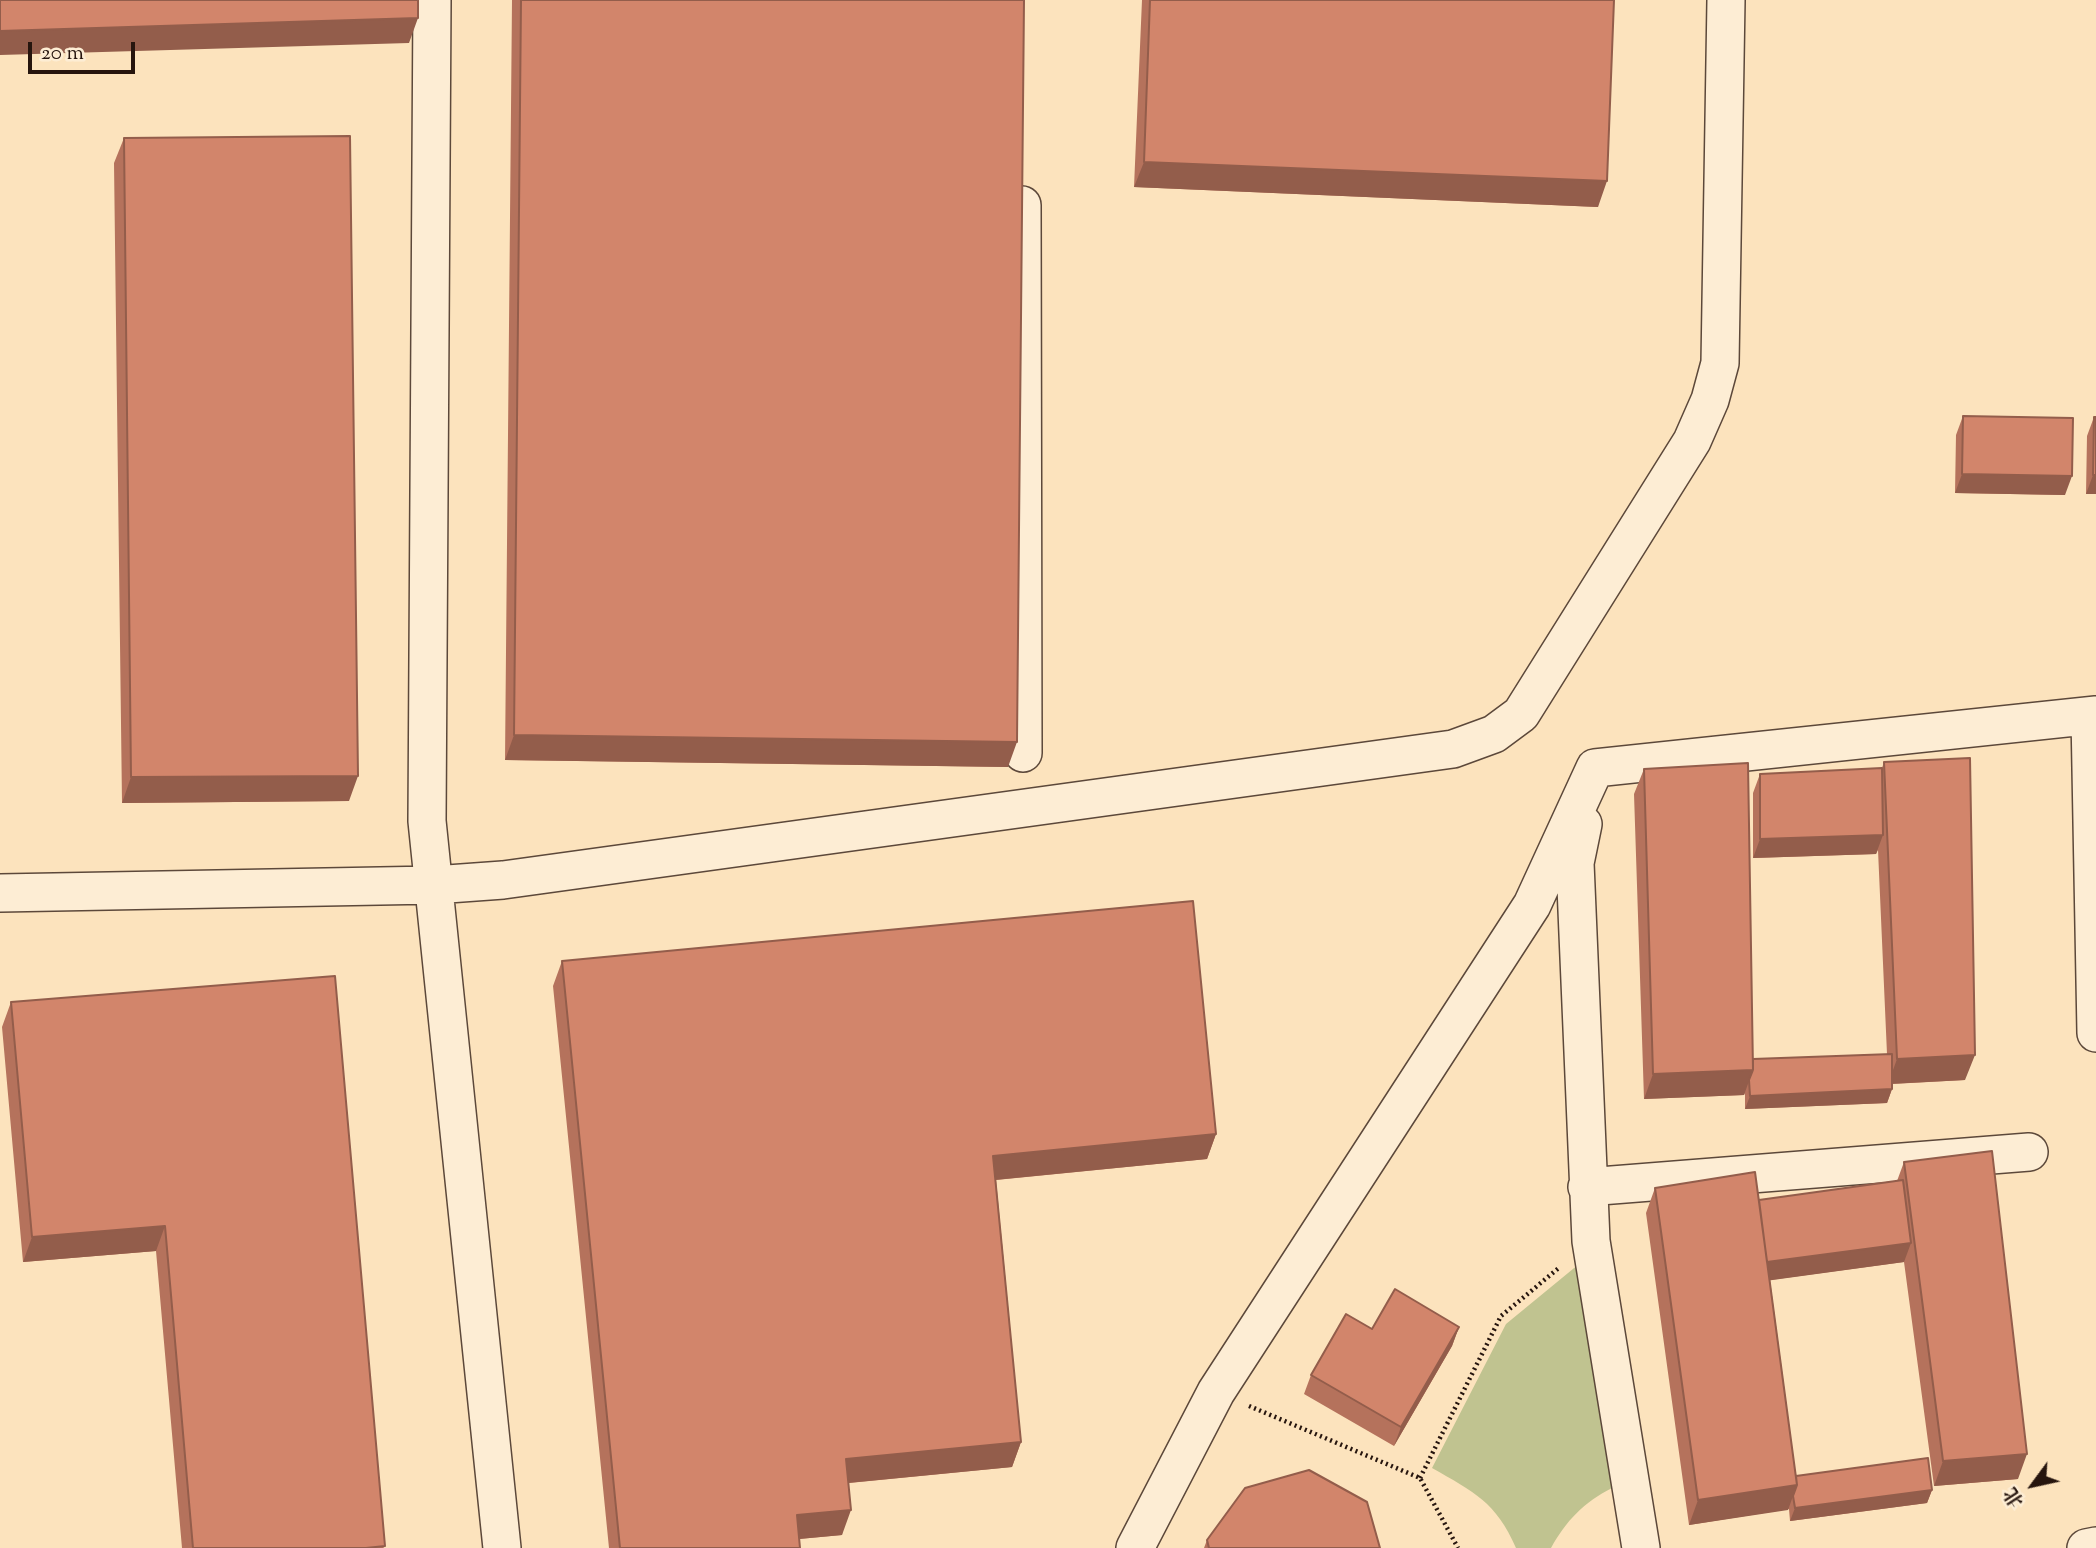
<!DOCTYPE html>
<html>
<head>
<meta charset="utf-8">
<style>
  body { margin:0 }
  #map { position:relative; width:2096px; height:1548px; overflow:hidden; background:#fce3bd; font-family:"Sorts Mill Goudy","Noto Serif SC",serif }
  canvas { display:block }
  .north { position:absolute; left:1998px; top:1450px; width:70px; height:70px; -webkit-text-stroke:5px #fdedd4; paint-order:stroke; rotate:237deg; font-size:19px; font-weight:700; line-height:28px; text-align:center; color:#26150e }
  .north::after { content:''; display:block; margin:auto; width:24px; height:32px; background:#26150e; clip-path:polygon(50% 0,100% 100%,50% 72%,0 100%) }
  .scale { position:absolute; left:28px; top:42px; width:107px; height:32px; box-sizing:border-box; border:4px solid #26150e; border-top:0; padding-left:9px; font-size:21px; line-height:24px; white-space:nowrap; color:#26150e; -webkit-text-stroke:5px #fdedd4; paint-order:stroke }
</style>
</head>
<body>
<div id="map">
<canvas width="2096" height="1548"></canvas>
<div class="north">北</div>
<div class="scale">20 m</div>
</div>
<script>
const context = document.querySelector('canvas').getContext('2d');
context.lineJoin = 'round';
function fill(path, color) {
  context.fillStyle = color;
  context.fill(path, 'evenodd');
}
function strokePath(path, color, width, dash) {
  context.strokeStyle = color;
  context.lineWidth = width;
  context.lineCap = dash ? 'butt' : 'round';
  context.setLineDash(dash || []);
  context.stroke(path);
}
fill(new Path2D(`
  M1579 1264 1612 1488C1584 1502 1566 1521 1551 1548H1516C1496 1502 1474 1492 1432 1468L1506 1324Z`), '#c0c390');
const minor = new Path2D(`
  M432 0 427 821 502 1548
  M1022 205 1023 753
  M2090 716 2096 1033
  M1583 824 1575 863 1591 1241 1641 1548
  M0 893 434 885 503 880 1453 749 1494 734 1521 714 1692 441 1710 400 1720 363 1726 0
  M1587 1187 2029 1152
  M1135 1548 1216 1392 1532 905 1595 768 2096 715
  M2086 1548 2096 1546`);
strokePath(minor, '#5c483a', 40);
strokePath(new Path2D(`
  M1249 1406 1420 1478 1458 1548
  M1420 1478 1501 1316 1560 1267`), '#26150e', 4.5, [2, 3.5]);
strokePath(minor, '#fdedd4', 37);
fill(new Path2D(`
  M512 0H1024L1008 767 505 760Z
  M1142 0H1614L1598 207 1134 187Z
  M124 138 349 801 122 803 114 163Z
  M1963 416 2065 495 1955 493 1956 435Z
  M2094 417 2096 494H2086L2087 436Z
  M1884 762 1965 1080 1892 1084V1089L1887 1103 1745 1109V1093L1744 1095 1644 1099 1634 794 1644 769 1753 1059 1887 1054 1878 850 1876 854 1753 858V793L1760 774 1882 768Z
  M562 961 1216 1134 1207 1159 996 1180 1021 1442 1012 1467 849 1483 842 1535 799 1539 800 1548H609L553 986Z
  M11 1002 384 1548H182L156 1251 23 1262 2 1027Z
  M1904 1162 2018 1479 1934 1486 1904 1262 1770 1280 1796 1476 1932 1490 1927 1503 1790 1521 1789 1509 1689 1525 1646 1213 1655 1188 1759 1200 1897 1181Z
  M1459 1327 1452 1346 1394 1446 1304 1394 1311 1375 1372 1329Z
  M1207 1540 1380 1548H1204Z`), '#b5725c');
fill(new Path2D(`
  M418 18 409 43 0 55V31Z
  M1144 162 1607 181 1598 207 1134 187Z
  M1962 474 2072 476 2065 495 1955 493Z
  M2093 475H2096V494H2086Z
  M514 735 1017 742 1008 767 505 760Z
  M358 776 349 801 122 803 131 777Z
  M1883 835 1876 854 1753 858 1760 839Z
  M1975 1055 1965 1080 1888 1084 1897 1059Z
  M1753 1070 1744 1095 1644 1099 1653 1074Z
  M1892 1089 1887 1103 1745 1109 1750 1096Z
  M1216 1134 1207 1159 984 1181 993 1156Z
  M165 1226 156 1251 23 1262 32 1237Z
  M1911 1243 1904 1262 1758 1282 1765 1262Z
  M1459 1327 1452 1346 1394 1446 1401 1427Z
  M1021 1442 1012 1467 837 1484 846 1459Z
  M2027 1454 2018 1479 1934 1486 1943 1461Z
  M1797 1485 1788 1510 1689 1525 1698 1500Z
  M1932 1490 1927 1503 1790 1521 1795 1508Z
  M851 1510 842 1535 788 1540 797 1515Z`), '#935d4b');
const building = new Path2D(`
  M0 0H418V18L0 31Z
  M521 0H1024L1017 742 514 735Z
  M1150 0H1614L1607 181 1144 162Z
  M350 136 358 776 131 777 124 138Z
  M1963 416 2073 418 2072 476 1962 474Z
  M2094 417H2096V475H2093Z
  M1970 758 1975 1055 1897 1059 1884 762Z
  M1748 763 1753 1070 1653 1074 1644 769Z
  M1882 768 1883 835 1760 839V774Z
  M1193 901 1216 1134 993 1156 1021 1442 846 1459 851 1510 797 1515 800 1548H620L562 961Z
  M335 976 385 1546 366 1548H193L165 1226 32 1237 11 1002Z
  M1892 1054V1089L1750 1096 1749 1080 1753 1070V1059Z
  M1992 1151 2027 1454 1943 1461 1904 1162Z
  M1755 1172 1797 1485 1698 1500 1655 1188Z
  M1903 1180 1911 1243 1767 1262 1759 1200Z
  M1395 1289 1459 1327 1401 1427 1311 1375 1346 1314 1372 1329Z
  M1928 1458 1932 1490 1795 1508 1793 1496 1797 1485 1796 1476Z
  M1309 1470 1367 1502 1380 1548H1209L1207 1540 1245 1488Z`);
fill(building, '#d2856b');
strokePath(building, '#935d4b', 2);
</script>
</body>
</html>
